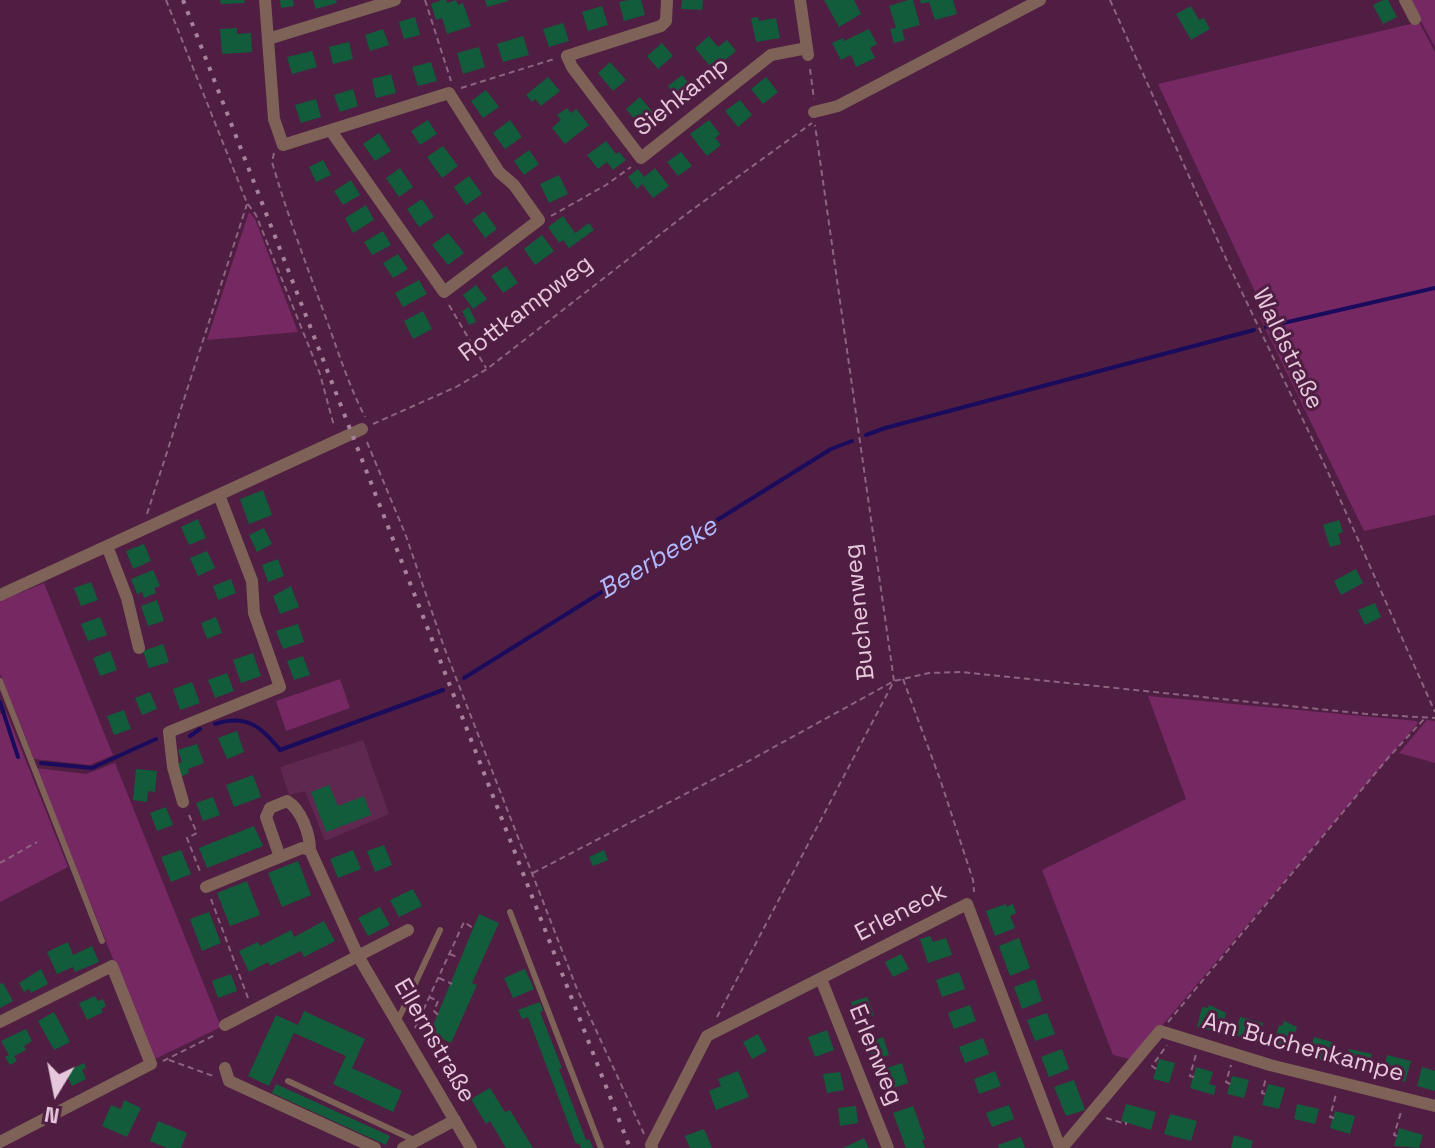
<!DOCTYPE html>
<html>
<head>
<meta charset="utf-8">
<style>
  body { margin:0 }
  #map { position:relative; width:1435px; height:1148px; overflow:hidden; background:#4f1e42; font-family:"Space Grotesk",sans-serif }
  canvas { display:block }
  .north { position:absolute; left:16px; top:1052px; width:80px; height:80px; -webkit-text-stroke:6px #4f1e42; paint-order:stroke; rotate:190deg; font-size:22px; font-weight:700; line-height:32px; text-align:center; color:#e6c7db }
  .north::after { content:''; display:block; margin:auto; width:28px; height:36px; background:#e6c7db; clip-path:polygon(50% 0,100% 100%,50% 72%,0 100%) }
</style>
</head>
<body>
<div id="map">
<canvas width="1435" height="1148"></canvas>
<div class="north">N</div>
</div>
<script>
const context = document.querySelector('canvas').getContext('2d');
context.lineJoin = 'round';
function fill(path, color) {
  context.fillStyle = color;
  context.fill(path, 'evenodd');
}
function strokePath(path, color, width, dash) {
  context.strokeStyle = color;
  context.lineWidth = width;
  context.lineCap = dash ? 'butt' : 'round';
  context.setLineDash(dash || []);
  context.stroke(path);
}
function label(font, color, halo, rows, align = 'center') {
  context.font = font + ' "Space Grotesk",sans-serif';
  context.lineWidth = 6;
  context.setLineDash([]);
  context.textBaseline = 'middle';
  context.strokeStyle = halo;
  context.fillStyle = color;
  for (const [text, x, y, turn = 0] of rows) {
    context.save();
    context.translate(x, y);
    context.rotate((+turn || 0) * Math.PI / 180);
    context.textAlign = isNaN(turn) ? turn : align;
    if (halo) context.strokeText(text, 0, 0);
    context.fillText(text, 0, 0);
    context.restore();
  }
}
fill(new Path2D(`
  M363 740 389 814 325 841 305 791 289 795 280 767Z`), '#5e2850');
fill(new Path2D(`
  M1409 0H1435V47Z
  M1419 22 1435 52V515L1364 531 1260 318 1266 315 1158 84Z
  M249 212 255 219 298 332 207 340Z
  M44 583 113 755 90 765 34 759 0 674V601Z
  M340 679 350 708 286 731 276 701Z
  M1148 696 1416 721 1418 723 1133 1060 1113 1055 1042 870 1186 799Z
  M6 711 68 867 0 902V714Z
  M1427 720 1435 721V763L1399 753Z
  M115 763 221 1027 155 1059 153 1058 36 768 86 774Z`), '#762863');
strokePath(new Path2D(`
  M1266 327 1435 288
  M866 435 885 428 1254 330
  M464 678 831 449 852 441
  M0 702 18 757
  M215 724C246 714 261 726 280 750L443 690
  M190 736 200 729
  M41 763 92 768 156 739`), '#1a0b5d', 4);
fill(new Path2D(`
  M220 0H244L245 3 221 4Z
  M280 0H293L294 6 281 8Z
  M313 0H336L337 3 316 9Z
  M442 0H446L447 3 456 0 458 5 463 3 471 26 447 34 442 18 436 20 431 4Z
  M485 0H508V1L487 7Z
  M628 0H641L645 15 624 21 619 2Z
  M682 0H703L702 10 681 9Z
  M824 0H854L861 14 839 27Z
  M908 0H913L920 25 902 30 905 40 894 43 890 29 896 28 889 6Z
  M920 0H953L957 14 935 20 929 2 921 4Z
  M1383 0H1388L1397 17 1383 24 1373 5Z
  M602 6 608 25 588 31 582 12Z
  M1191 6 1199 20 1204 18 1210 29 1191 40 1176 14Z
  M415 17 420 35 404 39 399 22Z
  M758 17 759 21 776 18 780 38 756 42 751 18Z
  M563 23 569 41 549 47 543 29Z
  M237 28V34L251 33 252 52 222 54 220 29Z
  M383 29 389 45 370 51 365 35Z
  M869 29 877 44 870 48 875 58 856 67 851 55 841 60 832 43 843 38 844 41Z
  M523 36 529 55 503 62 497 44Z
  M709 36 718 47 727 40 736 51 713 70 695 48Z
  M349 42 353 59 333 64 329 47Z
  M662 43 673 56 658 69 647 56Z
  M479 47 485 67 463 74 457 53Z
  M312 51 317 67 292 74 287 57Z
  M431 62 437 81 418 86 412 67Z
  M610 62 626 80 613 91 598 73Z
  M391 74 396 93 376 98 372 79Z
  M682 75 693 89 680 101 668 86Z
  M548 77 560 91 541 106 535 99 532 102 526 95Z
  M766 77 778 92 763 104 751 89Z
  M353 89 358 106 340 112 334 95Z
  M486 90 499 107 483 118 471 101Z
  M640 97 656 116 642 128 626 109Z
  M316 99 321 117 301 123 295 105Z
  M740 100 752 115 738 127 725 111Z
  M567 108 571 113 576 109 589 125 565 144 552 128 561 120 557 115Z
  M428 120 437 134 420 145 411 131Z
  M510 120 522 137 505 149 493 133Z
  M709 120 720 134 715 138 721 145 707 156 690 134Z
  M379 133 391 151 375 161 363 144Z
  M606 141 616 154 619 152 626 160 613 170 607 162 598 169 587 155Z
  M443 146 458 166 442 178 427 157Z
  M529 150 539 164 524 175 514 161Z
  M681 152 692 166 678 176 667 162Z
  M323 160 331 175 316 182 309 167Z
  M400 168 413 187 399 197 386 178Z
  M655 168 669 186 653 198 642 184 637 189 628 177 638 169 644 177Z
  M559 175 568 194 549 203 540 184Z
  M469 176 482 194 466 205 454 187Z
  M351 180 360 195 343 205 334 191Z
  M422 199 434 217 419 227 407 209Z
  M366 205 374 220 353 233 345 218Z
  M484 211 497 229 485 238 472 220Z
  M563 216 575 233 589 223 594 230 569 248 563 240 559 243 548 227Z
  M383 231 391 245 372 255 364 242Z
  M448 233 464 253 448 265 432 245Z
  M542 235 554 251 535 265 524 249Z
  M398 254 408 269 393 278 383 263Z
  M506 266 518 283 503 293 491 276Z
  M419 280 427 294 403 307 395 293Z
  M476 285 487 299 473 309 463 295Z
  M469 307 476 322 469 325 462 311Z
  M423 311 432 329 413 339 404 321Z
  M263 490 272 515 249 524 240 499Z
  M198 519 206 538 189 545 181 527Z
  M1339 520 1343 532 1338 534 1341 544 1330 547 1323 525Z
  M264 528 272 544 257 552 249 535Z
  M144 544 151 561 133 569 126 551Z
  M207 551 215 568 198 576 190 558Z
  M278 559 284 576 268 582 262 565Z
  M1356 569 1363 583 1341 595 1334 581Z
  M153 570 160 586 154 588 156 593 144 598 142 592 137 594 131 579Z
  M231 579 236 593 218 600 213 586Z
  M91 582 98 600 81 606 74 588Z
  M291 586 299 607 280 614 273 596Z
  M157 600 164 621 148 626 141 606Z
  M1375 603 1381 617 1365 625 1358 610Z
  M100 617 107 635 88 641 81 624Z
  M216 617 222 633 207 639 201 623Z
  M298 624 304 642 283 649 276 631Z
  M163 644 169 662 149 668 143 651Z
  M110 651 117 670 100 676 93 658Z
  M253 653 261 676 241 683 233 660Z
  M303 656 310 675 294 680 287 661Z
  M227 673 234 691 215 698 208 680Z
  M192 682 200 703 180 710 173 689Z
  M150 692 157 709 142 715 135 698Z
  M124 710 131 729 114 735 107 716Z
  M237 731 244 752 227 759 218 738Z
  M197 744 204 763 188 769 189 773 180 777 176 764 182 762 178 750Z
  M136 769 157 771 155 792 148 791 147 802 133 800Z
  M253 775 261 797 234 807 226 785Z
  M329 785 338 806 364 796 371 815 326 832 311 792Z
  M213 797 220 815 203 821 196 803Z
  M166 807 173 825 157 831 150 813Z
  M254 826 263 846 207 868 199 848Z
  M384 845 392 865 375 872 367 851Z
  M181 850 191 874 171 882 161 857Z
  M353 850 361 869 338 878 330 859Z
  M604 850 608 860 593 866 589 857Z
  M298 861 311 895 282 907 268 873Z
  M247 881 260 915 230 926 217 893Z
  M413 889 422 906 399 917 390 900Z
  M1006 904V907L1013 904 1016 913 1010 916 1015 928 995 936 986 911Z
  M380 907 390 925 368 936 358 918Z
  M209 912 221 943 202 951 190 919Z
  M479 914 499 923 472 983 477 985 451 1043 430 1033Z
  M324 921 335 941 304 957 301 951 270 966 268 962 249 972 239 951 258 942 260 946 291 930 294 937Z
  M930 936 933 942 946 938 952 955 928 963 920 939Z
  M1019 938 1030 968 1010 976 999 946Z
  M68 942 73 955 92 946 99 962 75 972 73 967 57 974 47 952Z
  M901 954 909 969 893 977 885 962Z
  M41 969 48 984 31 993 29 989 24 992 19 983Z
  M525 969 534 989 513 998 504 978Z
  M959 972 965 989 942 997 936 980Z
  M231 974 237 991 218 998 212 981Z
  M1035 979 1042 1001 1022 1009 1014 987Z
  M3 983 13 1001 0 1008V984Z
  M95 996 98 1001 103 999 106 1006 101 1009 103 1012 87 1020 79 1003Z
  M867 997 874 1015 858 1021 851 1002Z
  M540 1002 543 1011 540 1012 562 1068 559 1069 586 1140 589 1139 593 1148H581L579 1143 576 1144 528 1017 522 1019 518 1010Z
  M970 1005 976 1021 954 1029 948 1013Z
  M1209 1005 1226 1013 1221 1033 1197 1027 1202 1007 1208 1008Z
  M304 1011 365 1039 352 1068 402 1091 393 1112 333 1084 346 1056 294 1033 269 1086 248 1076 276 1015 298 1025Z
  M54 1012 70 1042 54 1050 38 1021Z
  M1047 1013 1055 1034 1035 1041 1027 1020Z
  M1240 1017 1263 1023 1258 1042 1235 1035Z
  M1284 1021 1297 1027 1290 1050 1273 1045 1279 1025 1282 1026Z
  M26 1029 32 1041 24 1046 26 1050 14 1056 17 1061 10 1065 5 1057 9 1055 1 1041Z
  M827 1030 834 1050 815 1057 808 1037Z
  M758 1034 767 1051 752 1059 743 1042Z
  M883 1037 889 1055 873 1060 867 1043Z
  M1314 1037 1335 1043 1329 1062 1308 1056Z
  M983 1038 989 1054 965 1063 959 1047Z
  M1062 1049 1069 1069 1049 1077 1041 1057Z
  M1349 1049 1372 1054 1368 1070 1345 1064Z
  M1387 1055 1411 1061 1405 1082 1382 1075Z
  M1159 1059 1175 1063 1169 1083 1153 1079Z
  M84 1063 86 1068 82 1070 86 1079 72 1086 65 1072Z
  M902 1063 908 1083 884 1091 878 1071Z
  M1196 1067 1213 1072 1209 1084 1216 1086 1214 1095 1190 1088Z
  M1422 1067 1435 1071V1091L1417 1086Z
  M738 1071 749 1097 716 1110 709 1091 721 1086 718 1079Z
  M995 1071 1001 1086 979 1094 974 1079Z
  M840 1072 844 1090 827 1093 823 1074Z
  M1232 1076 1249 1080 1244 1098 1227 1094Z
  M1074 1080 1085 1110 1066 1116 1054 1087Z
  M276 1084 390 1136 386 1145 272 1093Z
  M1268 1084 1285 1088 1279 1109 1262 1105Z
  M490 1088 505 1112 510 1110 533 1148H506L490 1121 486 1124 471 1099Z
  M124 1100 141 1108 127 1137 102 1126 111 1105 121 1109Z
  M1126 1104 1156 1112 1151 1130 1121 1121Z
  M1297 1104 1319 1109 1315 1124 1294 1119Z
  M1009 1105 1014 1119 992 1127 986 1113Z
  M856 1106 858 1123 840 1126 838 1108Z
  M913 1106 925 1139 922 1140 925 1148H906L893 1113Z
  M1335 1111 1355 1116 1350 1134 1330 1128Z
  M1170 1114 1197 1121 1191 1141 1164 1134Z
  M158 1121 187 1133 181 1148H167L150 1141Z
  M1399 1128 1423 1135 1419 1148 1394 1146Z
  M704 1129 712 1148H690L685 1136Z
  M1234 1135 1253 1141 1251 1148H1231Z
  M1021 1137 1025 1148H999L998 1145Z
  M864 1138 869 1148H843Z`), '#125c3b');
strokePath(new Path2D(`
  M166 0 247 203 256 215 320 374 334 426
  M425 0 451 81
  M1110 0 1227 261 1327 470 1435 712
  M810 69 814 99
  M461 88 554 59
  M274 153 272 162C286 210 303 256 320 302 335 341 346 380 365 417
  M551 216 606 185 631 167
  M449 305 486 368
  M373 424 456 387 487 369 685 215 812 123
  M367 442 406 536 444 647 577 989 644 1134
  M147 514 247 204
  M903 679 941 782 973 880 974 892
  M189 815 197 833 187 838 201 874
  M0 863 37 842
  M533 873 745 763 894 681 929 673 961 672 1367 714 1435 718
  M211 899 248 998
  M450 954 459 958
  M439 978 452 984
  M429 997 438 1001 434 1011 438 1015
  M717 1017 894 681 815 125
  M1168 1022 1388 758 1425 718
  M415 1028 464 922 473 928
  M169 1060 216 1077
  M163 1061 215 1035
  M1156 1069 1152 1066 1167 1045
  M1194 1077 1190 1076 1196 1054
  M1230 1084 1226 1082 1231 1065
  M1265 1094 1262 1093 1266 1078
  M1106 1118 1126 1124V1122
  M1334 1118 1330 1117 1336 1094
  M1397 1136 1394 1135 1401 1112`), '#8d6380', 2, [6, 4]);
strokePath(new Path2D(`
  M0 681 102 941
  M510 912 601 1148
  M397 1022 440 930
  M288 1081 416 1141`), '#7e6258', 6);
strokePath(new Path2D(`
  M265 0 274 119 283 145 449 93 499 172 514 185 539 220 444 292 331 131
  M667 0 666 21 661 26 567 56 572 67 641 158 771 55 807 48
  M800 0 808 55
  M1405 0 1415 19
  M268 39 395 0
  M814 112 838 106 1040 0
  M107 546 127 598 139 648
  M0 595 362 429
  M183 802 173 767 169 732 280 687 254 613 252 581 219 495
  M280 857 266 817 270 808 287 801C301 809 310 834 310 850
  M206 887 302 848 310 850 358 956 471 1148
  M821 979 888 1148
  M0 1022 112 966 151 1064 0 1142
  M225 1025 408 930
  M225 1068 229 1081 375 1148
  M403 1148 455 1120
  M652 1148 651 1145 707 1036 967 904 1060 1148
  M1062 1148 1160 1031 1270 1065 1435 1106`), '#7e6258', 12);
strokePath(new Path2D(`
  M183 0 630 1148`), '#a8829c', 4, [4, 8]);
label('24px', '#e6c7db', '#4f1e42', [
  ["Siehkamp",682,97,-38],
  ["Rottkampweg",526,309,-37],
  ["Waldstraße",1287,349,64],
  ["Buchenweg",860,612,-96],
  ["Erleneck",901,913,-27],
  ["Ellernstraße",434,1041,60],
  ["Am Buchenkampe",1303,1048,15],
  ["Erlenweg",875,1055,68]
]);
label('italic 26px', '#b1b9fe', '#4f1e42', [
  ["Beerbeeke",658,559,-31]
]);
</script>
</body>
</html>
